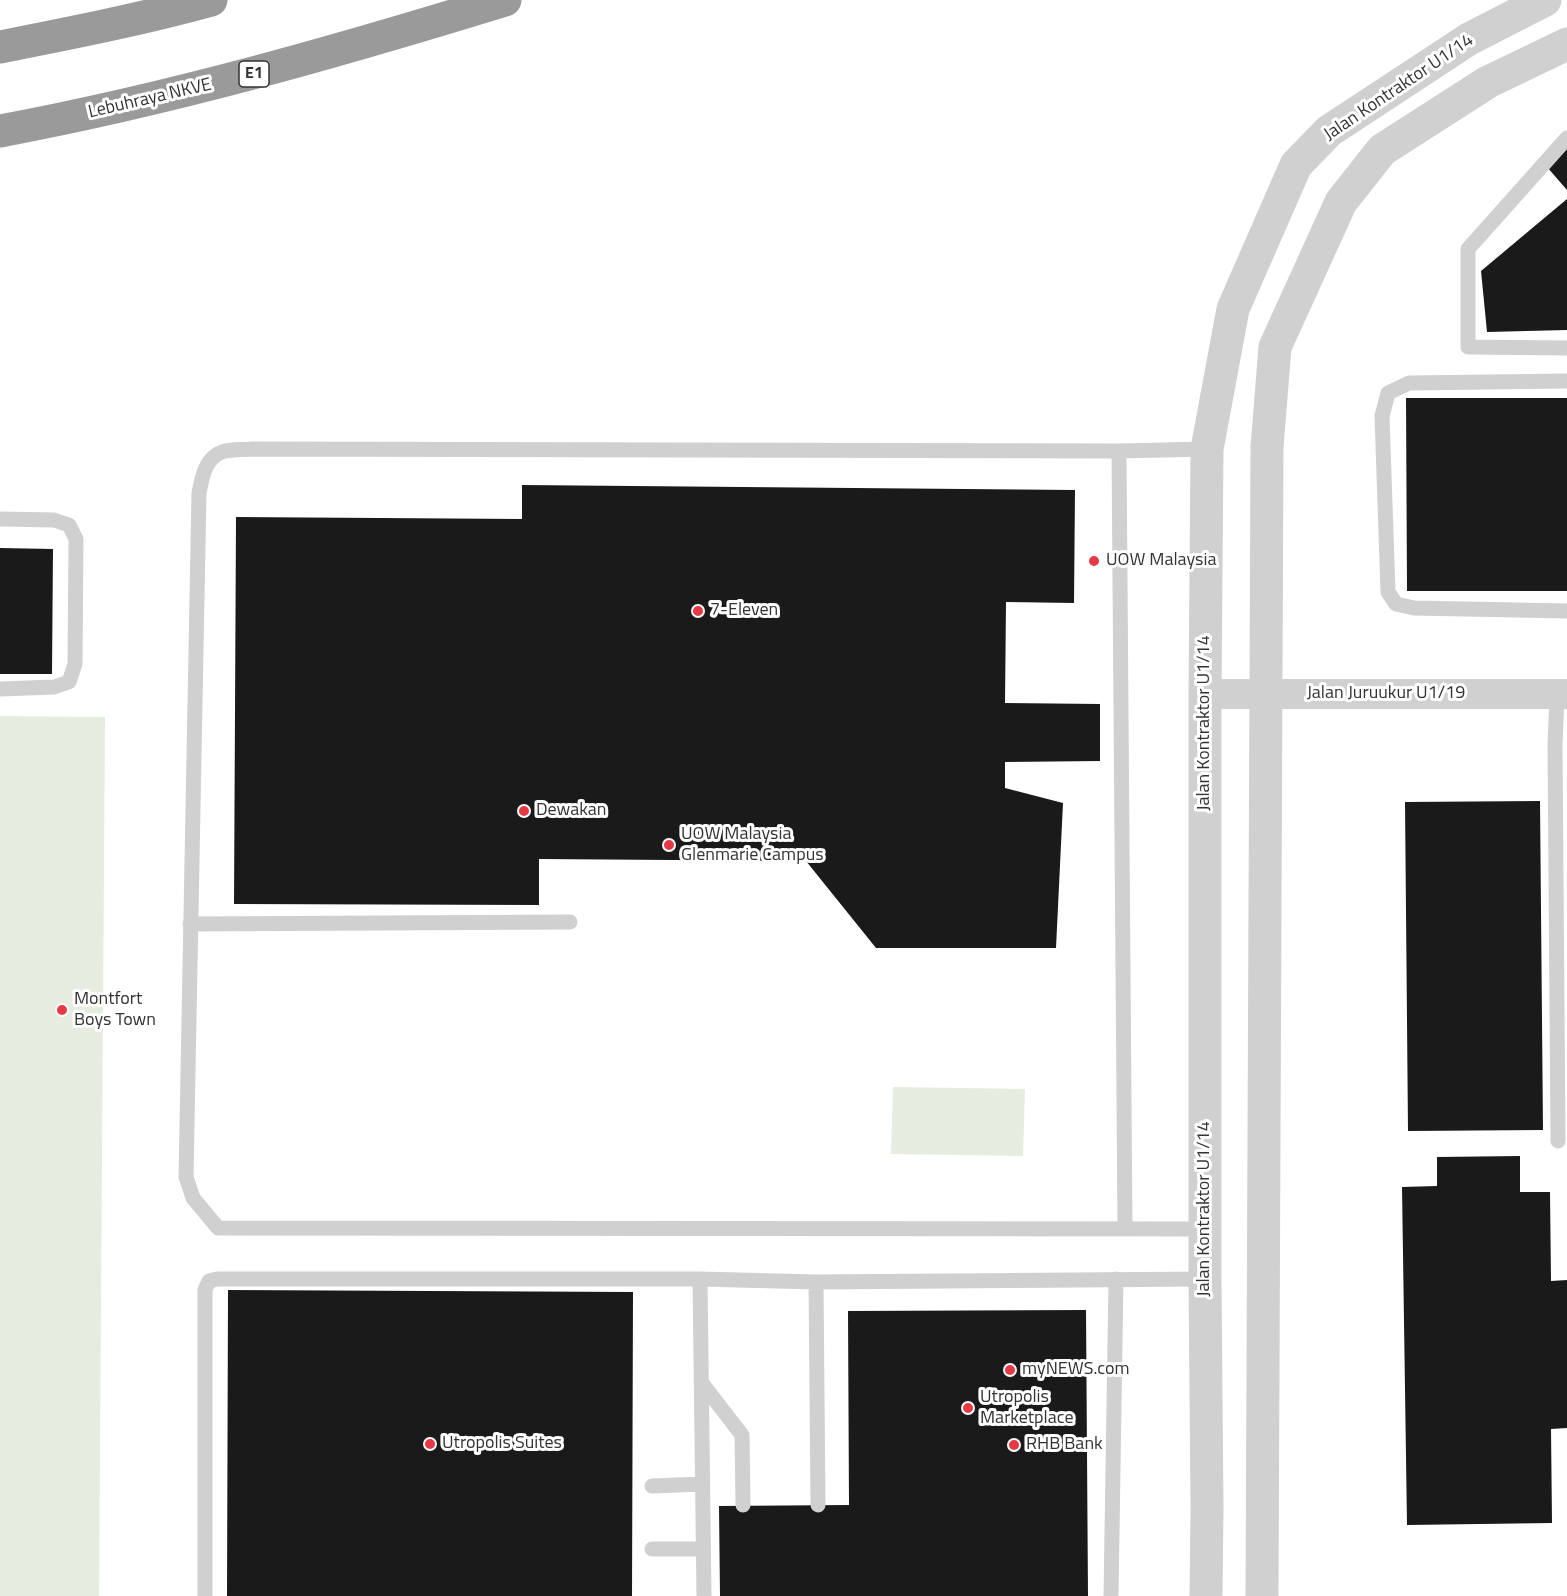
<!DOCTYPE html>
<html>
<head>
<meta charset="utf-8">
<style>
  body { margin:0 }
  canvas { display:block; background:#fff }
</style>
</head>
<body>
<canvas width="1567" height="1596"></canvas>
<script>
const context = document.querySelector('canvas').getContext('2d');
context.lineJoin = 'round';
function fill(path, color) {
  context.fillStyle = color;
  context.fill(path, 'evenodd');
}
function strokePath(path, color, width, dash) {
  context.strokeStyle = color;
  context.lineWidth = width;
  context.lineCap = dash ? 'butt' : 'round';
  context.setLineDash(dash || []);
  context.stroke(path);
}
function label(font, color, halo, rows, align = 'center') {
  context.font = font + ' "Titillium Web",sans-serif';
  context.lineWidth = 6;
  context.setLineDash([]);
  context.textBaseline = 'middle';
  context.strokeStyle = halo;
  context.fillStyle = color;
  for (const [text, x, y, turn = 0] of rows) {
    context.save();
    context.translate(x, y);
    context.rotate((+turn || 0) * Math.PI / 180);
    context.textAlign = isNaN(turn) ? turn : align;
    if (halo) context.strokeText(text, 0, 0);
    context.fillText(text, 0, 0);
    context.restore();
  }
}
fill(new Path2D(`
  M0 716 105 717 99 1596H0Z
  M893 1087 1025 1089 1023 1156 891 1154Z`), '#e6ecdf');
fill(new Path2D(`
  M1567 147V190L1547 167Z
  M1567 199V330L1487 332 1481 271Z
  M1406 398H1567V591H1407Z
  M522 485 1075 490 1074 603 1006 602 1005 703 1100 704V761L1005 762V788L1063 803 1056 948H876L806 861 539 859V905L234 904 236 517 522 519Z
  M0 548 53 549 52 674H0Z
  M1540 801 1543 1130 1408 1131 1405 802Z
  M1520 1156V1192H1550L1551 1281 1567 1280V1428L1551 1429 1552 1523 1407 1525 1402 1187 1437 1186V1157Z
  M228 1290 633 1292 632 1596H227Z
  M1086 1310 1088 1596H720L719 1506 849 1505 848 1311Z`), '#1a1a1a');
strokePath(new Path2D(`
  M1567 138 1468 249V347L1567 348
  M1567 381 1409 383 1388 393 1382 416 1388 592 1396 604 1414 608 1567 611
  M1119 451 1125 1229
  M0 519 54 520 69 525 76 539 75 664 69 682 54 687 0 689
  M1557 694 1555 746 1558 1141
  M190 924 570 922
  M1205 1229 218 1228 193 1198 186 1177 199 493C202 478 205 458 222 452 230 449 243 450 252 449L1119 451 1207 449
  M700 1279 704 1596
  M816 1282 818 1505
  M701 1382 742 1435 743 1505
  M652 1486 702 1484
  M652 1549H703
  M205 1596V1290L209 1281 217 1279H700L816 1282 1205 1279
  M1111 1596 1116 1279`), '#d0d0d0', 15);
strokePath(new Path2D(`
  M1205 694H1567`), '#d0d0d0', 30);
strokePath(new Path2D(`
  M1206 1596 1207 1508 1205 1279V694L1207 449 1233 309 1296 165 1329 131 1469 39 1545 0
  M1262 1596 1267 447 1275 347 1341 202 1382 150 1488 82 1567 44`), '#d0d0d0', 33);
strokePath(new Path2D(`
  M0 47C71 33 142 19 211 0
  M0 131C171 99 339 51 505 0`), '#9a9a9a', 33);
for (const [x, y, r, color] of [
  [1094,561,6,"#e63946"],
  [698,611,6,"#e63946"],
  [524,811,6,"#e63946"],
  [669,845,6,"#e63946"],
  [62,1010,6,"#e63946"],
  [1010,1370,6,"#e63946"],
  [968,1408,6,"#e63946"],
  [430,1444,6,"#e63946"],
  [1014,1445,6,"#e63946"]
]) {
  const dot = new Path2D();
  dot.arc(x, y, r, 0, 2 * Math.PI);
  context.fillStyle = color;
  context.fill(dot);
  strokePath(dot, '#fff', 2);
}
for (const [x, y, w] of [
  [254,74,30]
]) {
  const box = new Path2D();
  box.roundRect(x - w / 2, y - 13, w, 26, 4.5);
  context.fillStyle = '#fff';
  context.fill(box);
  strokePath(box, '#333', 1.5);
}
label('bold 16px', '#333', null, [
  ["E1",254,74]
]);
label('18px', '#333', '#fff', [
  ["Jalan Kontraktor U1/14",1399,88,-34],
  ["Lebuhraya NKVE",150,99,-13],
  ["Jalan Juruukur U1/19",1386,694],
  ["Jalan Kontraktor U1/14",1205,723,-90],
  ["Jalan Kontraktor U1/14",1205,1209,-90]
]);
label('18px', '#333', '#fff', [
  ["UOW Malaysia",1106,561],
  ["7-Eleven",710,611],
  ["Dewakan",536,811],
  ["UOW Malaysia",681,835],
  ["Glenmarie Campus",681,856],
  ["Montfort",74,1000],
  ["Boys Town",74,1021],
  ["myNEWS.com",1022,1370],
  ["Utropolis",980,1398],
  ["Marketplace",980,1419],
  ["Utropolis Suites",442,1444],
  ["RHB Bank",1026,1445]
], 'left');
</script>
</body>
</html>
